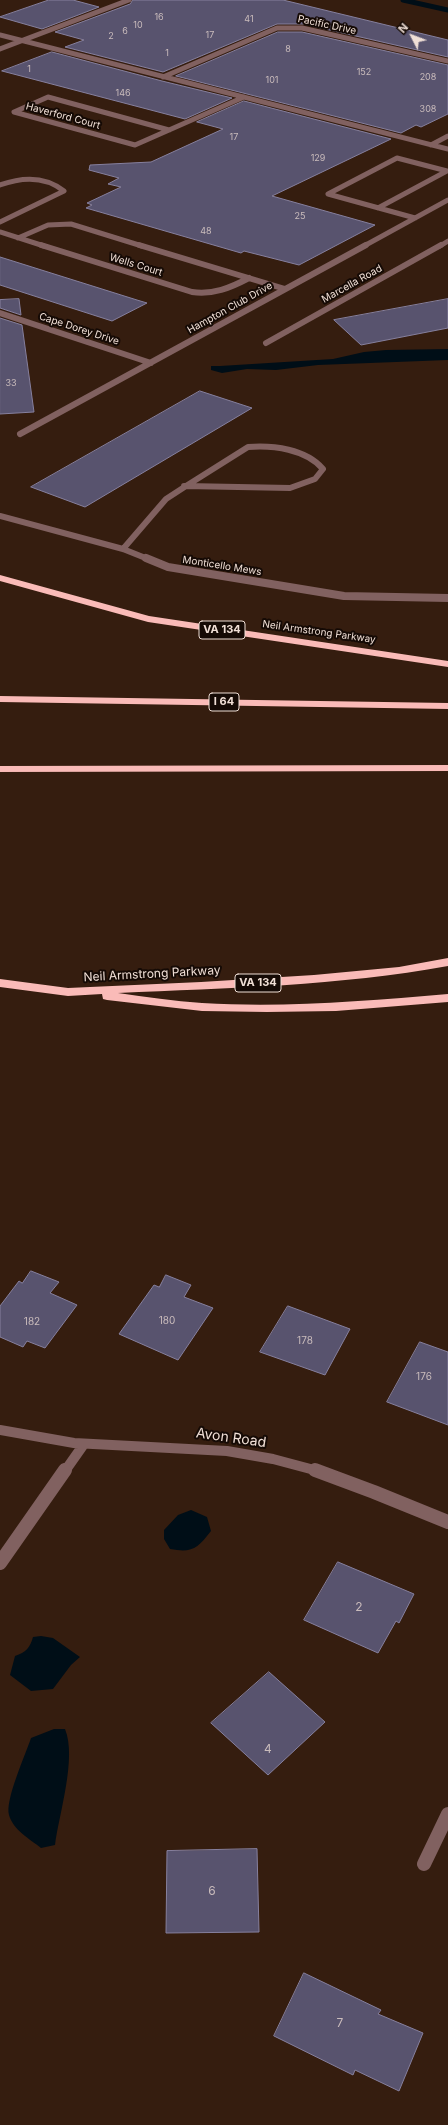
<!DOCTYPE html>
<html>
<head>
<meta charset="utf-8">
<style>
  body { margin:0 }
  #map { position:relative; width:448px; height:2125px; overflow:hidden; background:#351d0f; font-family:Inter,sans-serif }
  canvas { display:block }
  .north { position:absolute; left:392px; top:16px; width:40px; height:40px; -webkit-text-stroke:3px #150a05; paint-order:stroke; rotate:312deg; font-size:11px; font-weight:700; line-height:16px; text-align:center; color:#f0dfd6 }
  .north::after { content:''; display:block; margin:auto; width:14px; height:18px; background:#f0dfd6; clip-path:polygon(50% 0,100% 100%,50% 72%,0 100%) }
</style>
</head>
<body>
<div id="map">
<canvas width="448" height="2125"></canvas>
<div class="north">N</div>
</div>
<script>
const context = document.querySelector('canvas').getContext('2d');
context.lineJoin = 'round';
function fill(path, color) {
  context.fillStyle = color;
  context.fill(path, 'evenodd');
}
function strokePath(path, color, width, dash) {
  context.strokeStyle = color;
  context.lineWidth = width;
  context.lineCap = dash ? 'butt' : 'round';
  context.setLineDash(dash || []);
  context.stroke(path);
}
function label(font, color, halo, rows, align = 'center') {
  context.font = font + ' Inter,sans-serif';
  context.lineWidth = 4;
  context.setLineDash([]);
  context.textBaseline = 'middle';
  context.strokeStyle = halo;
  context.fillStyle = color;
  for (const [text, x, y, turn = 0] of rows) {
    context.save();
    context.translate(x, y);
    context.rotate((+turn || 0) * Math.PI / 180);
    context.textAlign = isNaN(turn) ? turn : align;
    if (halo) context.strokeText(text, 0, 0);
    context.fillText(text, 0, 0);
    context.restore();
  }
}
fill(new Path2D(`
  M448 349V360L318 365 276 370 247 369 222 373 211 370V366H220L333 359 364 352 386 350Z
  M191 1510 207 1517 211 1531C197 1549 192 1553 170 1549L164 1539V1530L178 1515Z
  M41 1636 53 1638 80 1657 71 1665 53 1689 31 1691 10 1675 15 1656C26 1652 30 1648 33 1637Z
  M54 1729H65C77 1758 59 1814 55 1845L41 1848C30 1839 13 1830 9 1815 5 1800 25 1756 31 1738Z`), '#000e17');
strokePath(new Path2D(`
  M403 0 448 10`), '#000e17', 5);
const building = new Path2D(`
  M49 0H73L99 7 42 29 0 17Z
  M133 0H283L448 40V57L303 24H277L163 72 65 47 84 40 55 32 130 4Z
  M278 32H302L448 65V114L421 127 416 125 401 133 176 76Z
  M52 52 162 81 232 98 185 119 2 71Z
  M244 101 391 139 272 196 375 225 299 265 244 251 241 253 86 208 92 205 87 203 121 187 108 184 119 178 89 170 90 165 151 162 223 129 197 122Z
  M0 257 137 300 147 303 112 321 0 285Z
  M19 299 21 315 0 308V300Z
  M448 299V328L361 345 334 320Z
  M0 318 22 325 34 412 0 414Z
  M200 391 252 408 85 507 31 487Z
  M31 1271 59 1282 50 1293 77 1305 45 1348 27 1341 23 1347 0 1337V1306L19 1281 22 1283Z
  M166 1275 191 1285 184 1297 213 1308 178 1360 119 1334 154 1285 159 1287Z
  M288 1306 350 1329 325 1375 260 1352Z
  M420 1342 448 1352V1425L387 1402Z
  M338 1562 414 1594 399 1623 396 1621 378 1653 304 1620Z
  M269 1672 325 1722 268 1775 211 1723Z
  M257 1849 259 1932 166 1933 167 1851Z
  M304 1973 381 2010 378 2014 423 2033 399 2091 355 2070 353 2075 274 2036Z`);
fill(building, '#58536e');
strokePath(building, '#86809e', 1);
strokePath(new Path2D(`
  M0 35 448 149
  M0 49 129 0
  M163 77 277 28H302L448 61
  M169 130 48 97 14 112 135 145 244 97
  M431 145 448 136
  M0 185C22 177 45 176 64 191L0 222
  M328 194 397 158 447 171 378 208
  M328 194 415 218
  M0 232 44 246
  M18 238 48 225 71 224 142 246
  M364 246 448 200
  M440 246 448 241`), '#816160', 5);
strokePath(new Path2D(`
  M41 245 192 292C213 295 230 288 249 278
  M139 245 285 289
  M0 313 151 363
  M266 343 441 245
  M20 434 366 245
  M248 447C273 445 306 449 323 469L315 479 290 488 186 486Z
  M184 486H186
  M0 516 123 549 148 559
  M123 549 166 499 186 486`), '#816160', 6);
strokePath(new Path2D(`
  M146 558 168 567 344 596 448 598`), '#816160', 8);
strokePath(new Path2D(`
  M0 1430 74 1443 227 1451 273 1459 318 1471
  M65 1471 84 1444`), '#816160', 10);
strokePath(new Path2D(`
  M315 1470 374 1492 448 1522
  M0 1563 65 1470
  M424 1864 448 1814`), '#816160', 14);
fill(new Path2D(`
  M0 575 149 616 448 661V667L148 622 0 581Z
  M0 696 448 703V709L0 702Z
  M448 765V771L0 772V766Z
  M448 958V966C339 986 228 988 118 993 146 997 174 1001 202 1003 284 1008 366 1001 448 994V1002L336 1011 267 1012 202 1011 107 1000 103 999 102 994 68 996 0 987V979L68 988 201 982 314 975 399 967Z`), '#fabbb8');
label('9px', '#cabcbc', null, [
  ["16",159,17],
  ["41",249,19],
  ["10",138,25],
  ["6",125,31],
  ["17",210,35],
  ["2",111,36],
  ["8",288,49],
  ["1",167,53],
  ["1",29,69],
  ["152",364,72],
  ["208",428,77],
  ["101",272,80],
  ["146",123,93],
  ["308",428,109],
  ["17",234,137],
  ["129",318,158],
  ["25",300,216],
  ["48",206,231],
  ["33",11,383]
]);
label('10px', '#f0dfd6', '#150a05', [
  ["Pacific Drive",327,25,12],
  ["Haverford Court",63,116,15],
  ["Wells Court",136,265,17],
  ["Marcella Road",352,284,-29],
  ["Hampton Club Drive",230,308,-29],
  ["Cape Dorey Drive",79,329,18],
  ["Monticello Mews",222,566,9],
  ["Neil Armstrong Parkway",319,632,8]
]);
label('10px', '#cabcbc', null, [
  ["180",167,1321],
  ["182",32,1322],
  ["178",305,1341],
  ["176",424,1377]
]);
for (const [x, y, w] of [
  [222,630,46],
  [224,702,30],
  [258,983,46]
]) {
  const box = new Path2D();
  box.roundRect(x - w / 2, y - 9, w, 18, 3);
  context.fillStyle = '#150a05';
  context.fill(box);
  strokePath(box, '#f0dfd6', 1);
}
label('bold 11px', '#f0dfd6', null, [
  ["VA 134",222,630],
  ["I 64",224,702],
  ["VA 134",258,983]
]);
label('12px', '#f0dfd6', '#150a05', [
  ["Neil Armstrong Parkway",152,974,-3]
]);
label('12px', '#cabcbc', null, [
  ["2",359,1607],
  ["4",268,1749],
  ["6",212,1891],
  ["7",340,2023]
]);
label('14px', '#f0dfd6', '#150a05', [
  ["Avon Road",231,1438,8]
]);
</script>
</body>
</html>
